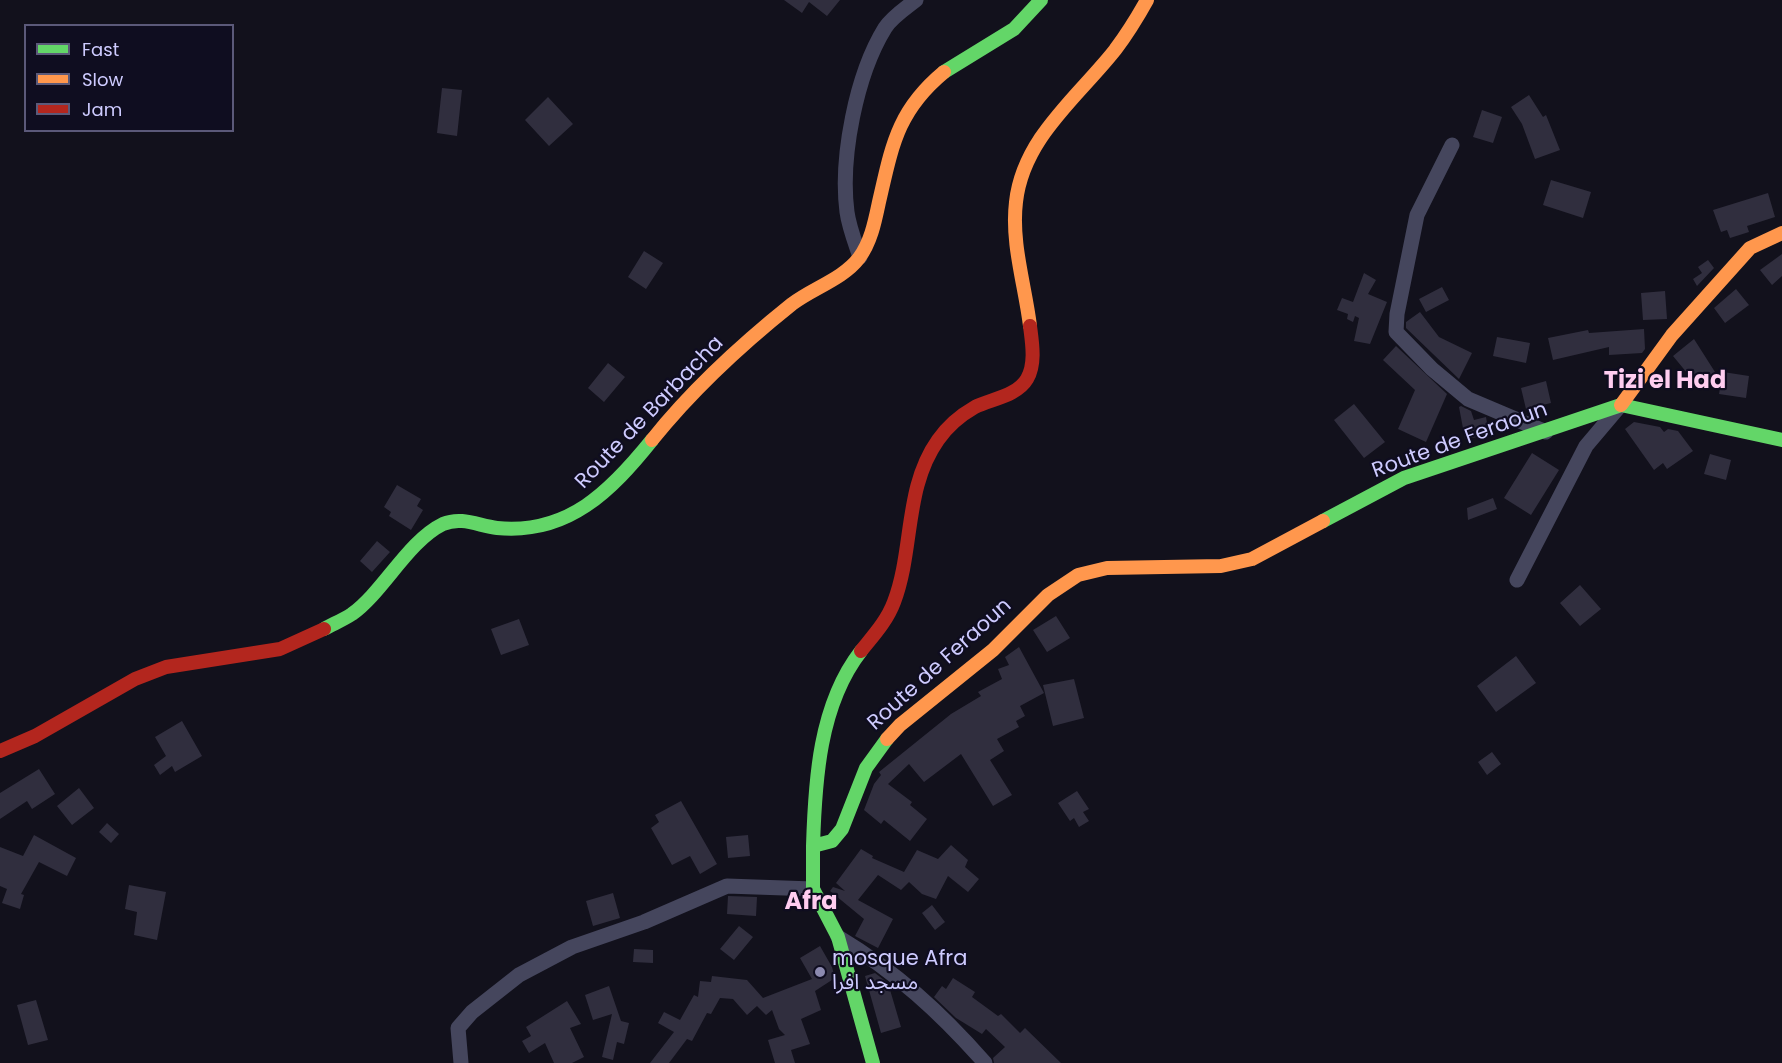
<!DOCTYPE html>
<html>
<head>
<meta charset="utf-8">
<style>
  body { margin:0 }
  #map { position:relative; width:1782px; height:1063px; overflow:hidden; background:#12111c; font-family:Poppins,sans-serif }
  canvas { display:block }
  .legend { position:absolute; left:24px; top:24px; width:210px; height:108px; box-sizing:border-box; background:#0f0d20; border:2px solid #5b5979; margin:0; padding:8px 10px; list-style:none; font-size:18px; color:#cecbff }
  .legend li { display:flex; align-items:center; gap:12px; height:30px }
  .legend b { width:30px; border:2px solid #5b5979 }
</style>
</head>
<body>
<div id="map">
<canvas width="1782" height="1063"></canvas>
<ul class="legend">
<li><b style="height:8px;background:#63d668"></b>Fast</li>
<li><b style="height:8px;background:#ff974d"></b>Slow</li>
<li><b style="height:8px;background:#b3261e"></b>Jam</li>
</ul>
</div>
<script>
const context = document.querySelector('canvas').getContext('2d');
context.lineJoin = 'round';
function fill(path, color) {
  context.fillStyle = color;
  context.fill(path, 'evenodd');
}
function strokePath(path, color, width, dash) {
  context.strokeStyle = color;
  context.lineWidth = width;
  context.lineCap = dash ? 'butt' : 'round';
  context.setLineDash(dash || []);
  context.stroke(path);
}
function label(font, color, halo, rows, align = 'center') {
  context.font = font + ' Poppins,"Noto Sans Arabic",sans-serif';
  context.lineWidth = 4.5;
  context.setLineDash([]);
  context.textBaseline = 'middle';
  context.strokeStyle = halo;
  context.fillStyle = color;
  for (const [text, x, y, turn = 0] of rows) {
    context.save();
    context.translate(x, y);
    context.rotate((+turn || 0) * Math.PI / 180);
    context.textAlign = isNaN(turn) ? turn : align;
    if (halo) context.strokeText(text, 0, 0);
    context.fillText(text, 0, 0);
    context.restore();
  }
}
fill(new Path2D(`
  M784 0H840L827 16 809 2 802 13Z
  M442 88 462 90 457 136 437 133Z
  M1529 95 1543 117 1546 115 1560 150 1535 159 1522 124 1511 107Z
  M548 97 573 124 549 146 525 120Z
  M1482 110 1502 117 1493 143 1473 137Z
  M1551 180 1591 192 1583 218 1543 205Z
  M1768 193 1775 217 1747 226 1749 232 1730 238 1727 230 1721 232 1713 210Z
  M644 251 663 263 646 289 628 277Z
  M1782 254V276L1772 285 1760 270Z
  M1708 260 1714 268 1697 286 1693 279 1702 273 1698 267Z
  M1364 273 1376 280 1368 294 1387 302 1370 344 1354 341 1359 318 1355 316 1353 322 1347 319 1348 314 1337 310 1342 298 1353 302Z
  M1442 287 1449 300 1426 312 1419 299Z
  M1736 289 1749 305 1725 323 1714 308Z
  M1665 291 1667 319 1643 320 1641 293Z
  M1420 312 1439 337 1472 353 1459 379 1406 328V322Z
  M1644 329 1645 349 1642 353 1609 355V347L1553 360 1548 338 1588 330 1589 333Z
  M1497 337 1530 343 1526 363 1493 356Z
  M1694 339 1715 372 1697 385 1673 356Z
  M1396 346 1447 394 1426 442 1398 429 1415 390 1383 360Z
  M608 363 625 377 604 402 588 388Z
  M1723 372 1749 376 1746 398 1719 394Z
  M1546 381 1551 403 1526 409 1521 388Z
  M1354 404 1385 442 1364 458 1334 420Z
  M1461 406 1471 411 1474 420 1486 417 1489 435 1465 439 1459 407Z
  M1634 422 1660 427 1664 432 1668 429 1678 431 1693 451 1667 469 1663 463 1654 470 1625 429Z
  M1532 453 1559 470 1531 515 1504 498Z
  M1710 454 1731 460 1726 480 1704 474Z
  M397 485 421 499 417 506 423 510 411 530 389 516 391 512 384 507Z
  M1493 498 1497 509 1468 520 1467 508Z
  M377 541 390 552 372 572 360 561Z
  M1580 585 1601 609 1580 626 1560 603Z
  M1056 616 1070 638 1047 652 1033 630Z
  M519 619 529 645 501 655 491 629Z
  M1019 647 1044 693 1020 706 1025 716 1016 721 1019 727 997 739 1004 751 990 760 1012 795 993 806 961 754 924 782 909 764 888 784 912 802 910 805 927 819 910 841 884 820 881 824 864 810 874 784 881 775 879 772 951 714 981 696 978 692 1002 679 998 669 1009 665 1005 657Z
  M1516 656 1536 683 1496 712 1477 686Z
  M1074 679 1084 718 1053 726 1043 685Z
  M182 721 202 756 175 772 172 766 160 775 154 765 166 756 155 737Z
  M1492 752 1501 764 1487 775 1478 762Z
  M39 769 55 794 32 809 27 801 0 819V793Z
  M79 788 94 808 72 825 57 806Z
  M1077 791 1089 809 1083 812 1089 821 1079 827 1074 818 1070 821 1058 803Z
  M681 801 717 864 700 874 690 856 672 865 651 828 659 822 655 815Z
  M107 823 119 834 111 843 99 832Z
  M34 835 76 858 67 876 39 862 21 894 24 895 20 909 2 903 7 889 0 886V847L23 856Z
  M748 835 750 856 728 858 726 837Z
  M951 845 968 860 965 867 979 879 968 892 948 876 936 899 922 894 909 882 901 890 878 875 858 900 893 919 878 948 855 936 864 919 830 891 833 887 845 891 836 883 861 849 873 856 872 858 904 872 917 850 938 859Z
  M129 885 166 892 157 940 134 935 137 912 125 909Z
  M613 893 620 918 593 926 586 901Z
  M728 896 757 897 756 916 727 914Z
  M932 905 945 922 935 930 922 913Z
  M739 926 753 937 734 960 720 949Z
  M820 946 832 967 835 978 815 991 821 1010 801 1019 810 1044 791 1050 795 1063H775L768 1040 785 1035 779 1029 772 1010 766 1015 757 1006 747 1015 733 999 720 998 711 1014 707 1013 692 1041 687 1039 669 1063H650L674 1032 658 1023 664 1012 680 1020 694 995 698 997 700 981 711 982 712 976 747 980 763 998 812 979 800 958Z
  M634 949 653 950V963L633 962Z
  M875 973 888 983 901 1027 881 1033 865 976Z
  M953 978 975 992 972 997 998 1016 1001 1014 1020 1033 1025 1028 1061 1063H994L993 1058 1005 1047 986 1029 982 1034 956 1018 934 997 942 986 946 989Z
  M609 986 621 1021 629 1023 624 1044 617 1042 613 1060 602 1057 612 1014 593 1020 585 995Z
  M36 1000 48 1040 28 1045 17 1005Z
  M567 1001 581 1024 570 1028 584 1057 572 1063H554L545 1043 529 1053 522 1041 531 1036 526 1027Z`), '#302e3e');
strokePath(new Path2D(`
  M1452 145 1417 215 1397 314 1396 332 1432 369 1468 399 1546 432
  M860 257C855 242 849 227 847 212 840 158 856 75 885 28 892 17 906 8 916 0
  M1517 580 1586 446 1619 407
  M838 937C896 972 940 1012 985 1063
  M461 1063 458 1028 472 1012 519 975 572 947 644 922 727 886 813 889`), '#45465d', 15);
strokePath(new Path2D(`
  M944 72 1014 29 1041 0
  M1323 521 1404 478 1621 405 1782 440
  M324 629C333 624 343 620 352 614 383 592 408 541 443 524 462 516 479 526 497 528 568 535 611 491 652 440
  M861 651C819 705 815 781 813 846L832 841 842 829 866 768 887 739
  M813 846V889L838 937 873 1063`), '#63d668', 14);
strokePath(new Path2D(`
  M1030 326C1025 285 1011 243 1016 202 1023 138 1078 97 1115 50 1127 34 1137 18 1147 0
  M1621 405 1672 335 1750 248 1782 233
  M652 440C692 390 742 344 792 304 813 288 843 279 859 258 871 242 875 221 879 202 892 146 897 111 944 72
  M887 739 900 725 993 650 1048 595 1078 575 1107 568 1221 566 1252 559 1323 521`), '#ff974d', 14);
strokePath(new Path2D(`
  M861 651C873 636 887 621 894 602 914 549 904 488 938 440 947 427 961 415 975 407 991 399 1017 396 1027 379 1036 364 1032 342 1030 326
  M0 751 35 736 135 679 166 667 280 649 324 629`), '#b3261e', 14);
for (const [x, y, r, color] of [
  [820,972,6,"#8c8ab0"]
]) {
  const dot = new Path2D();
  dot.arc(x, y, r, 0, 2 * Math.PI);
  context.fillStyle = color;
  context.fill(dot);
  strokePath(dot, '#0f0d20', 2);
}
label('21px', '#cecbff', '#0f0d20', [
  ["Route de Barbacha",650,413,-46],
  ["Route de Feraoun",1460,441,-20],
  ["Route de Feraoun",940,665,-42]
]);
label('21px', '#cecbff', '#0f0d20', [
  ["mosque Afra",832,960],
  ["مسجد افرا",832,984]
], 'left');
label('bold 24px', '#ffcdf0', '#0f0d20', [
  ["Tizi el Had",1665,382],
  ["Afra",811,903]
]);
</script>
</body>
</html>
